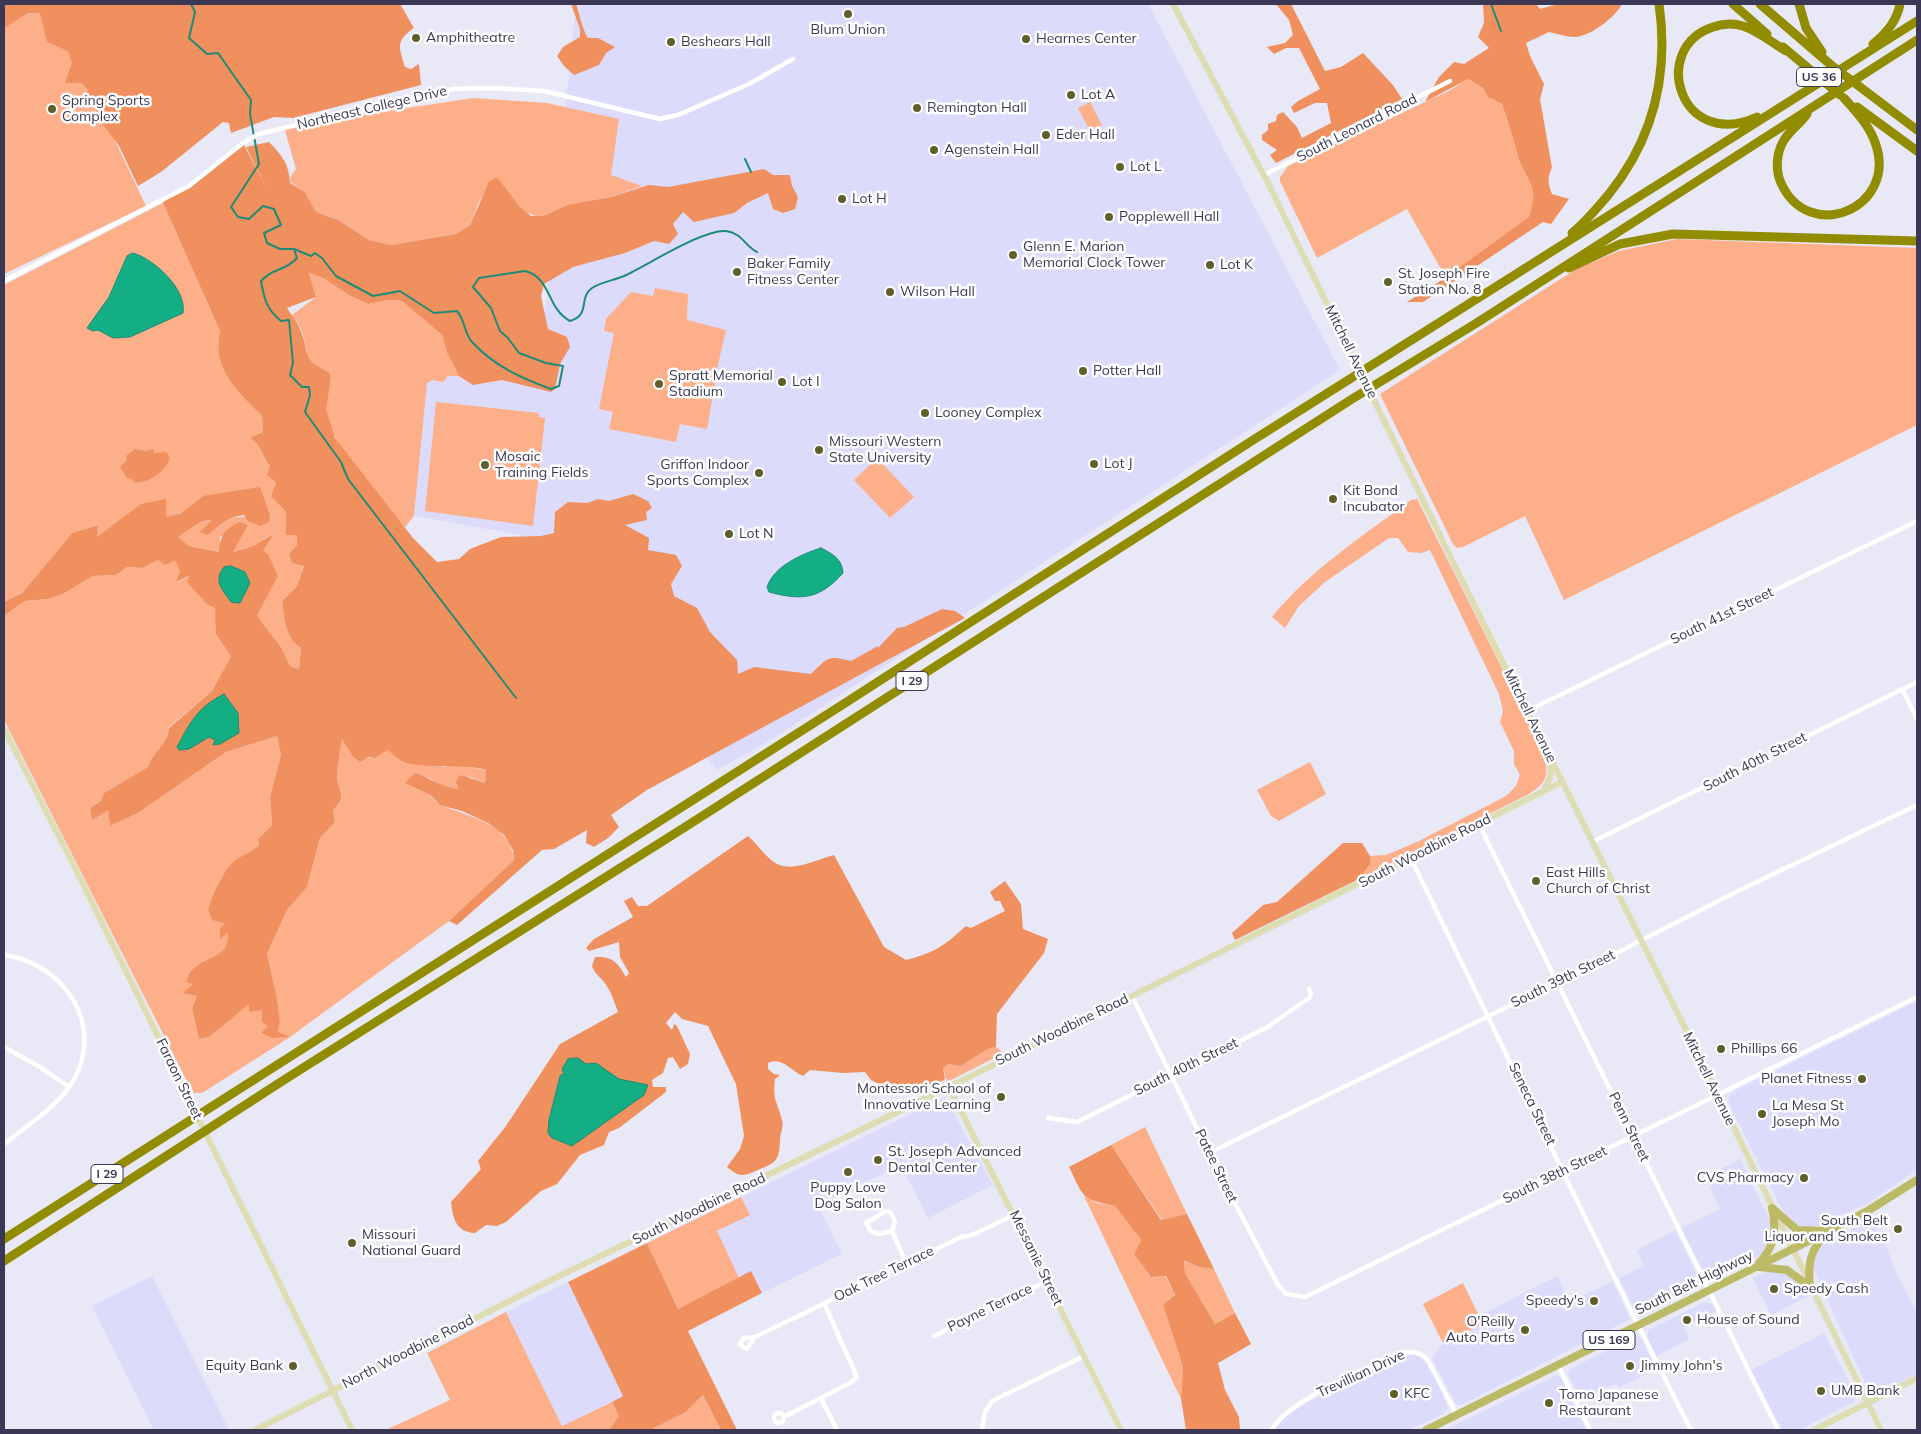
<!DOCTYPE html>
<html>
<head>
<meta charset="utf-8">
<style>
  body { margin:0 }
  #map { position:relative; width:1921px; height:1434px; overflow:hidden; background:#e8e8f7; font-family:Mulish,sans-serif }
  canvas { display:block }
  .frame { position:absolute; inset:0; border:5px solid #3a3855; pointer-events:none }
</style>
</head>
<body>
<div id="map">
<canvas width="1921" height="1434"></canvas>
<div class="frame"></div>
</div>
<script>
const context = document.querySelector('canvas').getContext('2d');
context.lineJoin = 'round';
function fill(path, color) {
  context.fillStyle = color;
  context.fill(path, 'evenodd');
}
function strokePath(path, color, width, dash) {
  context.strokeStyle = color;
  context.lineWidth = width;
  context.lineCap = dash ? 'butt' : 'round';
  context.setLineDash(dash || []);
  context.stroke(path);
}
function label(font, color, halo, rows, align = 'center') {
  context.font = font + ' Mulish,sans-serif';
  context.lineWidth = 5;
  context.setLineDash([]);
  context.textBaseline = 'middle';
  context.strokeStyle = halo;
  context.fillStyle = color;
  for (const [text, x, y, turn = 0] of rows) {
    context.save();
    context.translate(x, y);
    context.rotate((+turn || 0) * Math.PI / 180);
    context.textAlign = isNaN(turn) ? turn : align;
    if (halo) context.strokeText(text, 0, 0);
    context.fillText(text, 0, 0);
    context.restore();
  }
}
fill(new Path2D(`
  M576 4H1148L1340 370 769 741 717 770 532 537 414 516 427 383 545 312Z
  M1915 1002 1917 1007V1170L1868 1203 1820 1226 1800 1228 1785 1215 1729 1104 1728 1097 1736 1090Z
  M945 1097 993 1185 928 1218 901 1165 818 1205 842 1254 762 1293 751 1272 739 1278 716 1231 749 1215 741 1197Z
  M1740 1159 1770 1221 1772 1230 1770 1245 1761 1255 1709 1279 1706 1277 1681 1228 1720 1209 1705 1177Z
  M1871 1219 1885 1243 1895 1270 1917 1313V1374L1873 1395 1869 1392 1813 1268 1815 1253 1818 1248Z
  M1676 1230 1701 1284 1642 1314 1635 1313 1619 1278 1644 1266 1637 1250Z
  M1782 1270 1797 1279 1807 1297 1771 1315 1753 1278 1769 1271Z
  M152 1276 229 1430H154L92 1306Z
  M1557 1276 1570 1302 1613 1281 1630 1319 1461 1405 1456 1404 1432 1359 1443 1343 1483 1324 1479 1316Z
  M568 1282 623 1396 562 1426 506 1312Z
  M1705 1302 1712 1304 1716 1311 1684 1327 1689 1339 1656 1356 1647 1337 1648 1330Z
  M1824 1333 1855 1394V1401L1799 1430H1782L1751 1370Z
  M1636 1336 1641 1338 1656 1369 1619 1388 1616 1383 1581 1400 1568 1374 1570 1369Z
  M1416 1355 1428 1364 1436 1379 1448 1408 1443 1414 1408 1430H1275L1282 1419 1306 1403 1393 1360 1404 1356Z
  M1557 1375 1561 1378 1586 1430H1445Z`), '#dcdbfb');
fill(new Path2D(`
  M50 4 146 206 4 274V12Z
  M1468 79 1483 88 1488 97 1502 104C1508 121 1513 138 1518 156 1526 183 1541 184 1530 217L1446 278 1407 209 1317 258 1280 181V177L1288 166 1449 91Z
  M473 98 547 103 619 119 611 175 642 186 611 197 567 205 546 215 536 216 525 212 492 180 478 204 470 225 456 234 391 245 369 240 338 220 316 212 305 192 290 182 291 176 296 169 284 127Z
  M1090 102 1102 125 1090 131 1078 108Z
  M163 203 220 331C211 369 238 392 262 416L263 432 251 438 261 446 264 459 270 466 276 482 271 496 286 512V535H297V545L289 554 292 563 304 565 297 586 282 601C284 618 285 639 301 648L299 669 290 666 281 647 257 616 278 576 263 551 272 536 253 546 232 552 248 525 220 537V552L189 546 178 537 202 521 213 520 208 535C231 513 240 514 268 522L203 496 180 514 96 538 98 525 72 533 22 593 4 602V285Z
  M1677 239 1917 248V425L1564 600 1525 516 1463 547 1457 548 1453 544 1380 394 1578 268 1619 251Z
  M309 273 323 278 349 295 368 304 389 300 402 301 442 335 447 353 459 376H448L443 382 433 380 427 383 414 516 405 527C383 501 326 442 326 408 326 399 330 387 331 378L330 373C299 359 311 354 301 329 299 324 295 320 292 315L316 297Z
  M655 288 688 294 687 320 726 330 719 360 707 429 680 424 676 442 609 429 613 412 599 409 614 333 604 331 606 319 631 292 653 296Z
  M436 402 539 413 538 417 545 418 533 526 425 511Z
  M877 458 914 497 890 518 854 480Z
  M1417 499 1521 706 1546 765C1548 780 1541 786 1529 794L1359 879 1371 863 1370 856 1386 855 1417 842 1506 796 1516 786 1520 775 1514 764V751L1500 722 1503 711 1499 694 1430 550 1421 553 1408 552 1398 538H1389L1325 582 1299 606 1285 628 1272 617C1310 570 1363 536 1411 500Z
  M176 559 180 571 177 582 190 576 187 582 215 608 231 656 212 691 169 727C167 745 153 752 148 767L104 793 101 801 90 808 92 819 108 809 110 826 138 813 226 752 277 736 281 755 270 797 272 825 258 839 259 846 235 860 226 870 214 892 208 909 225 923 220 938 229 931C226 964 206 954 191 971 189 973 188 979 186 982L194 984 184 993 197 996 192 1008 199 1039 209 1037 249 1003 262 1009 268 1026 261 1034 289 1037 278 1033 280 1022 277 998 267 954 287 910 307 887 320 838 335 822 333 810C349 795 337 791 337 774 338 762 340 750 342 738L353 757 375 758 388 750 444 767 457 765 486 770 485 783 469 777 459 789 445 788 428 777C428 782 428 789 429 793 438 817 509 811 514 860L449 921 290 1037 202 1093H193L4 720V616L25 601 48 599 63 594 93 576 116 575 127 567 143 568 158 560Z
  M1310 762 1326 794 1279 821 1271 816 1257 790Z
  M996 1047 1004 1053 947 1082 943 1068 948 1064 961 1066 988 1049Z
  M1145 1127 1187 1214 1162 1220 1111 1145Z
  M1084 1196 1097 1203 1115 1206 1141 1240 1134 1254 1151 1277 1165 1276 1175 1295 1163 1305 1183 1367 1181 1399Z
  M741 1197 750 1215 717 1231 739 1278 678 1309 647 1243Z
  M1184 1259 1199 1267 1214 1269 1235 1313 1215 1324 1185 1273Z
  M1463 1283 1483 1324 1443 1343 1423 1304Z
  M506 1312 562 1426 612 1402 619 1416 609 1430H386L450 1400 427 1353Z
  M703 1395 721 1430H650L686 1412Z`), '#fcaf89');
fill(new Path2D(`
  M6 4H400L414 28C395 41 399 47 405 67L411 69 419 64 421 85 293 118 274 117 231 133 229 123 223 122 161 172 138 186 119 146 99 119 95 107 89 106 84 97 88 90 82 83H65L72 63 68 51 47 42 40 13H28L4 28V5Z
  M571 4H576C580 15 582 29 588 38H598L615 47 606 53 599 65 574 75 564 66 557 56 563 47 580 37V29Z
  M1276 4H1291L1325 71 1341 67 1363 53 1393 85 1402 99 1276 163 1270 155 1277 150 1262 140V135L1268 130V124L1276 121 1277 115 1283 112 1297 127 1302 138 1331 123 1327 103H1315L1294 113 1291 107 1298 101 1320 89 1299 48H1286L1274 54 1267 47 1285 43 1293 35 1289 20Z
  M1483 4H1536L1540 9 1558 4H1622C1615 17 1595 32 1581 36 1571 39 1559 34 1549 32L1526 43 1530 56 1544 84 1540 99 1552 168C1547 177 1548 184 1552 194L1569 199 1551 224 1543 222 1423 302H1407L1445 278 1529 217C1541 184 1526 183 1518 156 1513 138 1508 121 1502 104L1488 97 1483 88 1468 79 1425 102 1439 77 1454 62 1464 64 1489 48 1478 37 1484 23Z
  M269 142C282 155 289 164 290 183L305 192 316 212 338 220 369 240 391 245 456 234 470 225 489 182 497 177 519 206 531 216H536L546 215 567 205 611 197 649 185 668 187 764 169 773 175H790L792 186 798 197 795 209 783 213 773 209 768 193 747 203 734 213 694 222 683 212 673 224 678 234 669 244 654 241 625 253 573 267 544 284 541 296 548 329 567 337 570 347 560 364 555 389 551 392 502 380 473 385 459 376 447 353 442 335 402 301 389 300 368 304 349 295 323 278 309 273 316 297 287 308C291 315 297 321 300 329 311 354 299 358 330 373L331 378 326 409 335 438 413 538 437 562 459 559 470 549 501 537 541 536 554 533 555 512 568 502 588 503 598 499 609 501 633 494 648 501 652 508 646 512 647 520 625 525 649 538 648 550 676 555 682 566 671 584 674 596 697 608 710 632 737 660 738 674 754 667 811 674C828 657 828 655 851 661L878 646V648L897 628 904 627 942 609 955 611 965 618 647 790 611 815 619 827 608 838 594 847 586 843 587 830 554 849 542 850 457 925 449 921 514 860 513 850 504 835 488 823 462 811 440 805 429 794 405 783 415 773C431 778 442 788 459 789L456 782 460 775 485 783 486 770C465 763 415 770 400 760 395 757 392 753 388 750L375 758 368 757 360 762 353 757 342 739C340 751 338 762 337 775 337 791 349 795 333 810L335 822 320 838 307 887 287 910 267 954 277 998 280 1022 278 1032 290 1037 272 1038 261 1033 268 1026 262 1022V1010L249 1012V1004L209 1037 199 1039 192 1008 197 996 183 993 193 984 186 982C187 979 189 973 191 971 205 955 229 960 228 932L220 939V929L225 923 212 920 208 909 214 892 226 870 235 860 259 846 258 839 272 825 270 797 281 755 277 736 226 752 138 813 110 826 108 810 92 820 90 808 101 801 104 793 148 767C153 752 167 745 169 728L212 691 231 656 216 634 215 608 207 604 187 582 189 576 176 582 180 571 175 560 165 565 158 560 143 568 127 567 116 575 93 576 63 594 48 599 25 601 4 616V602L22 593 72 533 98 525 97 537 141 504 166 499V517L180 514 203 496 260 487 270 516 269 522 260 526 248 521 244 515C229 516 219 525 208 535L200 532 212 520 202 521 178 537 189 546 219 552C221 535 223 530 239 522L248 525 233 552 253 546 273 535 263 551 268 554 278 576 257 616 281 647 290 666 299 669 301 648C285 639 284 617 282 601L297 586 304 566 292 563 289 554 297 545V535H286V512L271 496 276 482 267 475 270 466C259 453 266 449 250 438L263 432 262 416C238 392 211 369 220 331L163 203 165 198 189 186 243 143 268 191 246 147Z
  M135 449 146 451 154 449V453L166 452 170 458C165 471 149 484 134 482L132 479 127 478 120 467 127 460 126 456Z
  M748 836C756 843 762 852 770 859 788 876 814 860 834 855L884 947 906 960C934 953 944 946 966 926L971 928 1005 911 1000 901H995L990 892 1005 881 1021 904 1023 929 1048 939 1044 953 997 1014 996 1047 988 1049 961 1066 948 1064 943 1068 945 1079 942 1081 897 1093 871 1080 865 1072 843 1073 810 1070 803 1076C791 1071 782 1056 768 1063V1069L774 1074 780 1075 775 1079C772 1100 778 1103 782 1120 784 1127 780 1133 780 1140 779 1161 777 1162 758 1170 744 1176 740 1178 727 1167L740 1149 744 1136 736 1084 708 1026 682 1019 675 1012 666 1023 672 1030 674 1024 677 1026 690 1054 688 1064 680 1069 673 1057 668 1058 663 1073 652 1080 653 1087H666V1092L619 1128 609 1132 604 1145 580 1155 557 1184 541 1191 506 1222 497 1226 486 1225 475 1233C456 1232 453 1219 451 1202L481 1169 478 1161 506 1126 560 1044 618 1012C614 1001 611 991 604 982 599 976 595 974 592 966L595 957C613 956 618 963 626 977L629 973 620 957 619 942 589 951 586 948 594 939 633 917 624 901 632 897 638 906H647Z
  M1343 843H1362L1370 856 1371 863 1359 879 1235 940 1232 933 1263 905 1277 902Z
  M1111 1145 1161 1220 1187 1214 1214 1269 1199 1267 1184 1260 1185 1273 1215 1324 1235 1313 1251 1344 1218 1363 1225 1390 1239 1417 1240 1430H1186L1181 1399 1183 1367 1163 1305 1175 1295 1166 1276 1151 1277 1134 1254 1141 1240 1115 1206C1080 1199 1084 1197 1069 1167Z
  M647 1243 678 1309 751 1271 762 1293 688 1331 737 1430H721L703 1395 686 1412 650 1430H609L619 1416 612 1402 623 1396 568 1282Z`), '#f0905e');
const water = new Path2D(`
  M133 253C154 259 187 289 183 313L130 337 113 338 98 330 93 331 87 328 109 297 127 256Z
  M821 548C833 554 842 559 843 573 820 599 802 601 769 592L767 587C774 566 802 554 821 548Z
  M231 566 245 572 250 583 240 603 231 602C222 589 213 581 224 567Z
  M224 694 238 713 239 733 220 744 213 745 215 740 209 737 189 749 179 750 177 747C191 721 197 708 224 694Z
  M578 1058 586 1064 596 1063 619 1079 648 1085 644 1095 572 1146 552 1138 548 1133 549 1120 560 1076 564 1073 562 1069 568 1059Z`);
fill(water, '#13ae83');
strokePath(water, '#1f8b75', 1);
strokePath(new Path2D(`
  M191 4 195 12 189 38 207 54 218 53 251 100 250 114 259 164 231 207 238 217 249 219 263 206 274 209 281 225 264 233 267 243 280 249H294L297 258C283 273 275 266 261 281 264 299 267 310 281 321L289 320 293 363 290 375 302 387H309L310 395 305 412 341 462 348 479 516 698
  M1491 4 1501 31
  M745 159 751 172
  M294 249 311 256 315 253 322 258 336 276 373 296 400 291 434 313 457 311C465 320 464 333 472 342 494 366 521 378 551 389L559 386 563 366 546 363 519 353 508 338 500 331 491 308 473 287 479 278 525 271C552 278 546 308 570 321 591 315 578 298 592 288 601 282 615 280 624 276 648 265 703 229 726 231 742 233 745 246 757 252`), '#1f8b75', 2);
strokePath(new Path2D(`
  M1264 175 1450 81
  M4 281 189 186 243 143 259 134 426 94 454 89 493 88 544 91 660 119 678 115 749 84 793 59
  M1902 689 1917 719
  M1527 711 1917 521
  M1479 824 1778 1430
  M1592 842 1917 682
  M1411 859C1505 1049 1594 1241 1691 1430
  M4 955C64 963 107 1026 72 1083 56 1108 26 1126 4 1144
  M1132 996 1218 1171 1277 1283 1286 1294 1305 1297 1917 997
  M4 1047 40 1067 69 1087
  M1048 1118 1077 1122 1266 1028 1309 998 1311 995 1309 989
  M1209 1153 1597 963 1736 892 1917 805
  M886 1211 890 1212 895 1221 892 1231 878 1234 871 1231 866 1223Z
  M892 1231 906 1263
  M934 1336 1047 1281
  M755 1337 961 1237 972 1235 1014 1215
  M755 1337 747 1349 739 1344 744 1338Z
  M1558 1365 1590 1430
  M821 1398 837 1430
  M774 1418a5 5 0 1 1 10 0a5 5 0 1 1-10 0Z
  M784 1417 850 1383 857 1377 825 1305
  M982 1430 985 1412 992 1401 1084 1356
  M1272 1430C1285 1402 1367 1369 1397 1354 1409 1351 1418 1350 1427 1359L1457 1415`), '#fff', 4.5);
strokePath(new Path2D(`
  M1173 4 1268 183 1452 560 1699 1056 1881 1430
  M4 729 72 862 352 1430
  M1543 792 1550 778 1551 762
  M949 1087 1121 1430
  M255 1430 549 1281 949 1087 1562 782
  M1814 1430 1917 1378`), '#dedcb2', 6);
strokePath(new Path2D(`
  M1772 1208 1797 1230 1824 1231
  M1759 1263C1775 1246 1777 1231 1772 1208
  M1759 1267 1787 1270 1810 1287
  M1810 1287C1808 1266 1809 1252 1824 1236
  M1426 1430 1829 1231 1869 1210 1917 1180`), '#bdba66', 8);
strokePath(new Path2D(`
  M1733 4 1767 34
  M1760 4 1831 65 1917 130
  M1799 4 1806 28 1822 52
  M1873 44C1887 33 1897 21 1900 4
  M1783 47 1840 95
  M1857 107 1917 151
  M1807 114C1799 126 1786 132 1781 146 1776 158 1776 172 1781 183 1809 245 1897 208 1876 145 1870 126 1857 113 1844 98
  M1757 117C1680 152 1649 48 1713 27 1722 24 1733 23 1743 26 1758 31 1773 43 1786 51
  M1572 233C1586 222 1597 208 1609 194 1653 139 1669 74 1659 4
  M1569 268 1620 244 1673 234 1917 241
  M4 1239 842 705 1250 442 1917 21
  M4 1261 287 1078 682 829 1352 399 1475 324 1917 40`), '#918c00', 9);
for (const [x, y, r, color] of [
  [848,14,5,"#605e2b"],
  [416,38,5,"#605e2b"],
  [1026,39,5,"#605e2b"],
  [671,42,5,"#605e2b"],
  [1071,95,5,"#605e2b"],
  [917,108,5,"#605e2b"],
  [52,109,5,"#605e2b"],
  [1046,135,5,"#605e2b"],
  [934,150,5,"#605e2b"],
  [1120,167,5,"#605e2b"],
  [842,199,5,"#605e2b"],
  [1109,217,5,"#605e2b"],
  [1013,255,5,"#605e2b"],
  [1210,265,5,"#605e2b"],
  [737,272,5,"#605e2b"],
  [1388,282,5,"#605e2b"],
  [890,292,5,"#605e2b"],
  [1083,371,5,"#605e2b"],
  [782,382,5,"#605e2b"],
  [659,384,5,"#605e2b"],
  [925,413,5,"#605e2b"],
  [819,450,5,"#605e2b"],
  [1094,464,5,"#605e2b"],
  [485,465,5,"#605e2b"],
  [759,473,5,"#605e2b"],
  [1333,499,5,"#605e2b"],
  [729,534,5,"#605e2b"],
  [1536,881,5,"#605e2b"],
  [1721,1049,5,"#605e2b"],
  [1862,1079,5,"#605e2b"],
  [1001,1097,5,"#605e2b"],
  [1762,1114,5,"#605e2b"],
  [878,1160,5,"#605e2b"],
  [848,1172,5,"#605e2b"],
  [1804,1178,5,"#605e2b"],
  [1898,1229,5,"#605e2b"],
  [352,1243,5,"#605e2b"],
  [1774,1289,5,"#605e2b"],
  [1594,1301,5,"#605e2b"],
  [1687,1320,5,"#605e2b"],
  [1525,1330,5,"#605e2b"],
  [293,1366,5,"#605e2b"],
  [1630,1366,5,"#605e2b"],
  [1821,1391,5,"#605e2b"],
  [1394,1394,5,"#605e2b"],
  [1549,1403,5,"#605e2b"]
]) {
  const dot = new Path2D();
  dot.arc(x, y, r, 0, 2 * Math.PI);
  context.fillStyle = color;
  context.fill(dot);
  strokePath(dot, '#fff', 2);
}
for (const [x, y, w] of [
  [1819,77,45],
  [912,681,32],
  [107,1174,32],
  [1609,1340,52]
]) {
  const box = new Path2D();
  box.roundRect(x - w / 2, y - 9.5, w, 19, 4);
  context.fillStyle = '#fff';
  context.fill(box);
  strokePath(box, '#3a3855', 1);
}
label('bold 12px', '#3a3855', null, [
  ["US 36",1819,77],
  ["I 29",912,681],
  ["I 29",107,1174],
  ["US 169",1609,1340]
]);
label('14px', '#3a3855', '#fff', [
  ["Blum Union",848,30,"center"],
  ["Amphitheatre",426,38],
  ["Hearnes Center",1036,39],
  ["Beshears Hall",681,42],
  ["Lot A",1081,95],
  ["Spring Sports",62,101],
  ["Complex",62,117],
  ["Remington Hall",927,108],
  ["Eder Hall",1056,135],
  ["Agenstein Hall",944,150],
  ["Lot L",1130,167],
  ["Lot H",852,199],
  ["Popplewell Hall",1119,217],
  ["Glenn E. Marion",1023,247],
  ["Memorial Clock Tower",1023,263],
  ["Baker Family",747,264],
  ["Fitness Center",747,280],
  ["Lot K",1220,265],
  ["St. Joseph Fire",1398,274],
  ["Station No. 8",1398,290],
  ["Wilson Hall",900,292],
  ["Potter Hall",1093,371],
  ["Spratt Memorial",669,376],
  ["Stadium",669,392],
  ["Lot I",792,382],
  ["Looney Complex",935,413],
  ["Missouri Western",829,442],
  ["State University",829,458],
  ["Mosaic",495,457],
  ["Training Fields",495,473],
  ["Lot J",1104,464],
  ["Griffon Indoor",749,465,"right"],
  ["Sports Complex",749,481,"right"],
  ["Kit Bond",1343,491],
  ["Incubator",1343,507],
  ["Lot N",739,534],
  ["East Hills",1546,873],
  ["Church of Christ",1546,889],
  ["Phillips 66",1731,1049],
  ["Planet Fitness",1852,1079,"right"],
  ["Montessori School of",991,1089,"right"],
  ["Innovative Learning",991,1105,"right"],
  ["La Mesa St",1772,1106],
  ["Joseph Mo",1772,1122],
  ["St. Joseph Advanced",888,1152],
  ["Dental Center",888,1168],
  ["CVS Pharmacy",1794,1178,"right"],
  ["Puppy Love",848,1188,"center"],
  ["Dog Salon",848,1204,"center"],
  ["South Belt",1888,1221,"right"],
  ["Liquor and Smokes",1888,1237,"right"],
  ["Missouri",362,1235],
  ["National Guard",362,1251],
  ["Speedy Cash",1784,1289],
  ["Speedy's",1584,1301,"right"],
  ["House of Sound",1697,1320],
  ["O'Reilly",1515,1322,"right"],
  ["Auto Parts",1515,1338,"right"],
  ["Equity Bank",283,1366,"right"],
  ["Jimmy John's",1640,1366],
  ["UMB Bank",1831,1391],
  ["KFC",1404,1394],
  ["Tomo Japanese",1559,1395],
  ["Restaurant",1559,1411]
], 'left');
label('14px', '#3a3855', '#fff', [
  ["Northeast College Drive",372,108,-13],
  ["South Leonard Road",1357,128,-27],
  ["Mitchell Avenue",1351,352,64],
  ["South 41st Street",1722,616,-26],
  ["Mitchell Avenue",1530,716,64],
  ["South 40th Street",1755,762,-27],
  ["South Woodbine Road",1425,851,-27],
  ["South 39th Street",1563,979,-26],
  ["South Woodbine Road",1062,1030,-26],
  ["South 40th Street",1186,1067,-26],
  ["Faraon Street",179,1079,64],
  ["Mitchell Avenue",1709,1079,64],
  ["Seneca Street",1532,1104,64],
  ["Penn Street",1629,1127,64],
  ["Patee Street",1216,1166,64],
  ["South 38th Street",1555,1175,-26],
  ["South Woodbine Road",699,1209,-26],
  ["Messanie Street",1036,1258,64],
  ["Oak Tree Terrace",884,1274,-26],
  ["South Belt Highway",1694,1283,-26],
  ["Payne Terrace",990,1308,-26],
  ["North Woodbine Road",408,1352,-27],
  ["Trevillian Drive",1361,1374,-25]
]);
</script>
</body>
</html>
